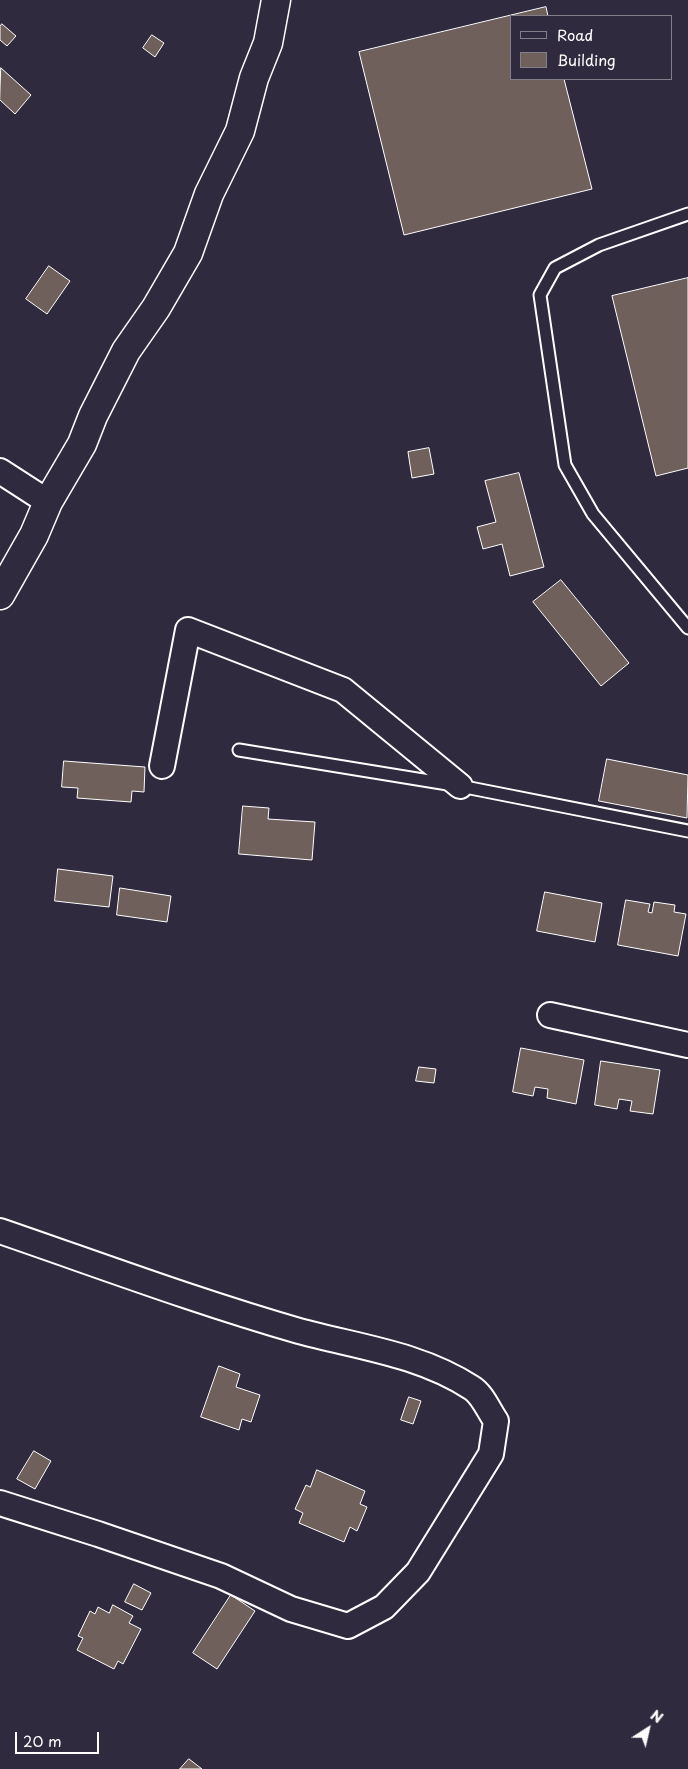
<!DOCTYPE html>
<html>
<head>
<meta charset="utf-8">
<style>
  body { margin:0 }
  #map { position:relative; width:688px; height:1769px; overflow:hidden; background:#2f2a3d; font-family:"Playpen Sans",sans-serif }
  canvas { display:block }
  .legend { position:absolute; left:510px; top:15px; width:162px; height:65px; box-sizing:border-box; background:#2f2a3d; border:1px solid #827f8b; margin:0; padding:6px 9px; list-style:none; font-size:15px; color:#fff }
  .legend li { display:flex; align-items:center; gap:10px; height:25px }
  .legend b { width:25px; border:1px solid #827f8b }
  .north { position:absolute; left:623px; top:1704px; width:50px; height:50px; -webkit-text-stroke:4px #2f2a3d; paint-order:stroke; rotate:35deg; font-size:14px; font-weight:700; line-height:20px; text-align:center; color:#fff }
  .north::after { content:''; display:block; margin:auto; width:18px; height:22px; background:#fff; clip-path:polygon(50% 0,100% 100%,50% 72%,0 100%) }
  .scale { position:absolute; left:15px; top:1732px; width:84px; height:22px; box-sizing:border-box; border:2px solid #fff; border-top:0; padding-left:6px; font-size:15px; line-height:18px; white-space:nowrap; color:#fff; -webkit-text-stroke:4px #2f2a3d; paint-order:stroke }
</style>
</head>
<body>
<div id="map">
<canvas width="688" height="1769"></canvas>
<ul class="legend">
<li><b style="height:6px;background:#2f2a3d"></b>Road</li>
<li><b style="height:14px;background:#6f605c"></b>Building</li>
</ul>
<div class="north">N</div>
<div class="scale">20 m</div>
</div>
<script>
const context = document.querySelector('canvas').getContext('2d');
context.lineJoin = 'round';
function fill(path, color) {
  context.fillStyle = color;
  context.fill(path, 'evenodd');
}
function strokePath(path, color, width, dash) {
  context.strokeStyle = color;
  context.lineWidth = width;
  context.lineCap = dash ? 'butt' : 'round';
  context.setLineDash(dash || []);
  context.stroke(path);
}
const building = new Path2D(`
  M546 7 548 16H512V79H564L592 189 404 235 359 52Z
  M2 24 16 36 7 46 0 40V27Z
  M152 35 164 43 155 57 143 48Z
  M1 68 31 95 15 114 0 100Z
  M49 266 70 281 47 314 26 299Z
  M688 278V468L656 476 612 296Z
  M429 448 434 474 412 478 408 452Z
  M519 473 544 567 510 576 502 544 483 549 477 527 496 522 485 481Z
  M561 580 629 663 601 686 533 602Z
  M607 759 688 775 687 818 599 801Z
  M64 761 145 767 144 792 132 791 131 802 77 798 78 788 62 787Z
  M243 806 269 808 268 819 315 822 312 860 239 854Z
  M58 869 113 876 109 907 55 901Z
  M120 888 171 896 167 922 117 915Z
  M545 892 602 903 595 942 537 931Z
  M626 900 650 904 648 912 652 913 654 902 675 905 674 912 686 914 678 956 618 945Z
  M521 1048 584 1060 576 1104 547 1098 548 1089 535 1087 533 1096 513 1092Z
  M601 1061 660 1070 653 1114 630 1111 632 1101 619 1099 617 1109 595 1105Z
  M419 1067 436 1069 434 1083 416 1081Z
  M219 1366 240 1374 236 1387 260 1395 251 1422 242 1419 239 1430 201 1417Z
  M409 1397 421 1401 413 1424 401 1420Z
  M34 1451 51 1461 35 1489 17 1479Z
  M317 1470 365 1491 360 1504 367 1507 357 1531 350 1527 344 1542 299 1523 303 1513 295 1509 306 1485 310 1487Z
  M134 1584 151 1593 142 1610 125 1602Z
  M231 1595 255 1611 217 1669 193 1653Z
  M113 1605 133 1616 129 1623 141 1629 123 1664 118 1661 114 1669 77 1650 83 1638 78 1636 90 1611 95 1614 98 1607 109 1613Z
  M189 1759 202 1769H180Z`);
fill(building, '#6f605c');
strokePath(building, '#fff', 1);
const service = new Path2D(`
  M688 214 599 245 555 268 540 295 565 465 593 514 688 628
  M239 750 460 786 688 831`);
const minor = new Path2D(`
  M0 471 48 502
  M162 766 188 630 343 690 460 786
  M550 1015 688 1045
  M0 1231C99 1265 198 1302 299 1331 358 1347 420 1354 472 1388 482 1394 489 1411 496 1421L491 1454 418 1572 384 1607 348 1626 291 1609 221 1576 98 1534 0 1503`);
const secondary = new Path2D(`
  M0 595 34 535 48 502 82 444 93 416 126 351 156 308 188 253 209 194 240 131 254 78 268 43 276 0`);
strokePath(service, '#fff', 15);
strokePath(minor, '#fff', 28);
strokePath(secondary, '#fff', 31);
strokePath(service, '#2f2a3d', 11);
strokePath(minor, '#2f2a3d', 24);
strokePath(secondary, '#2f2a3d', 28);
</script>
</body>
</html>
